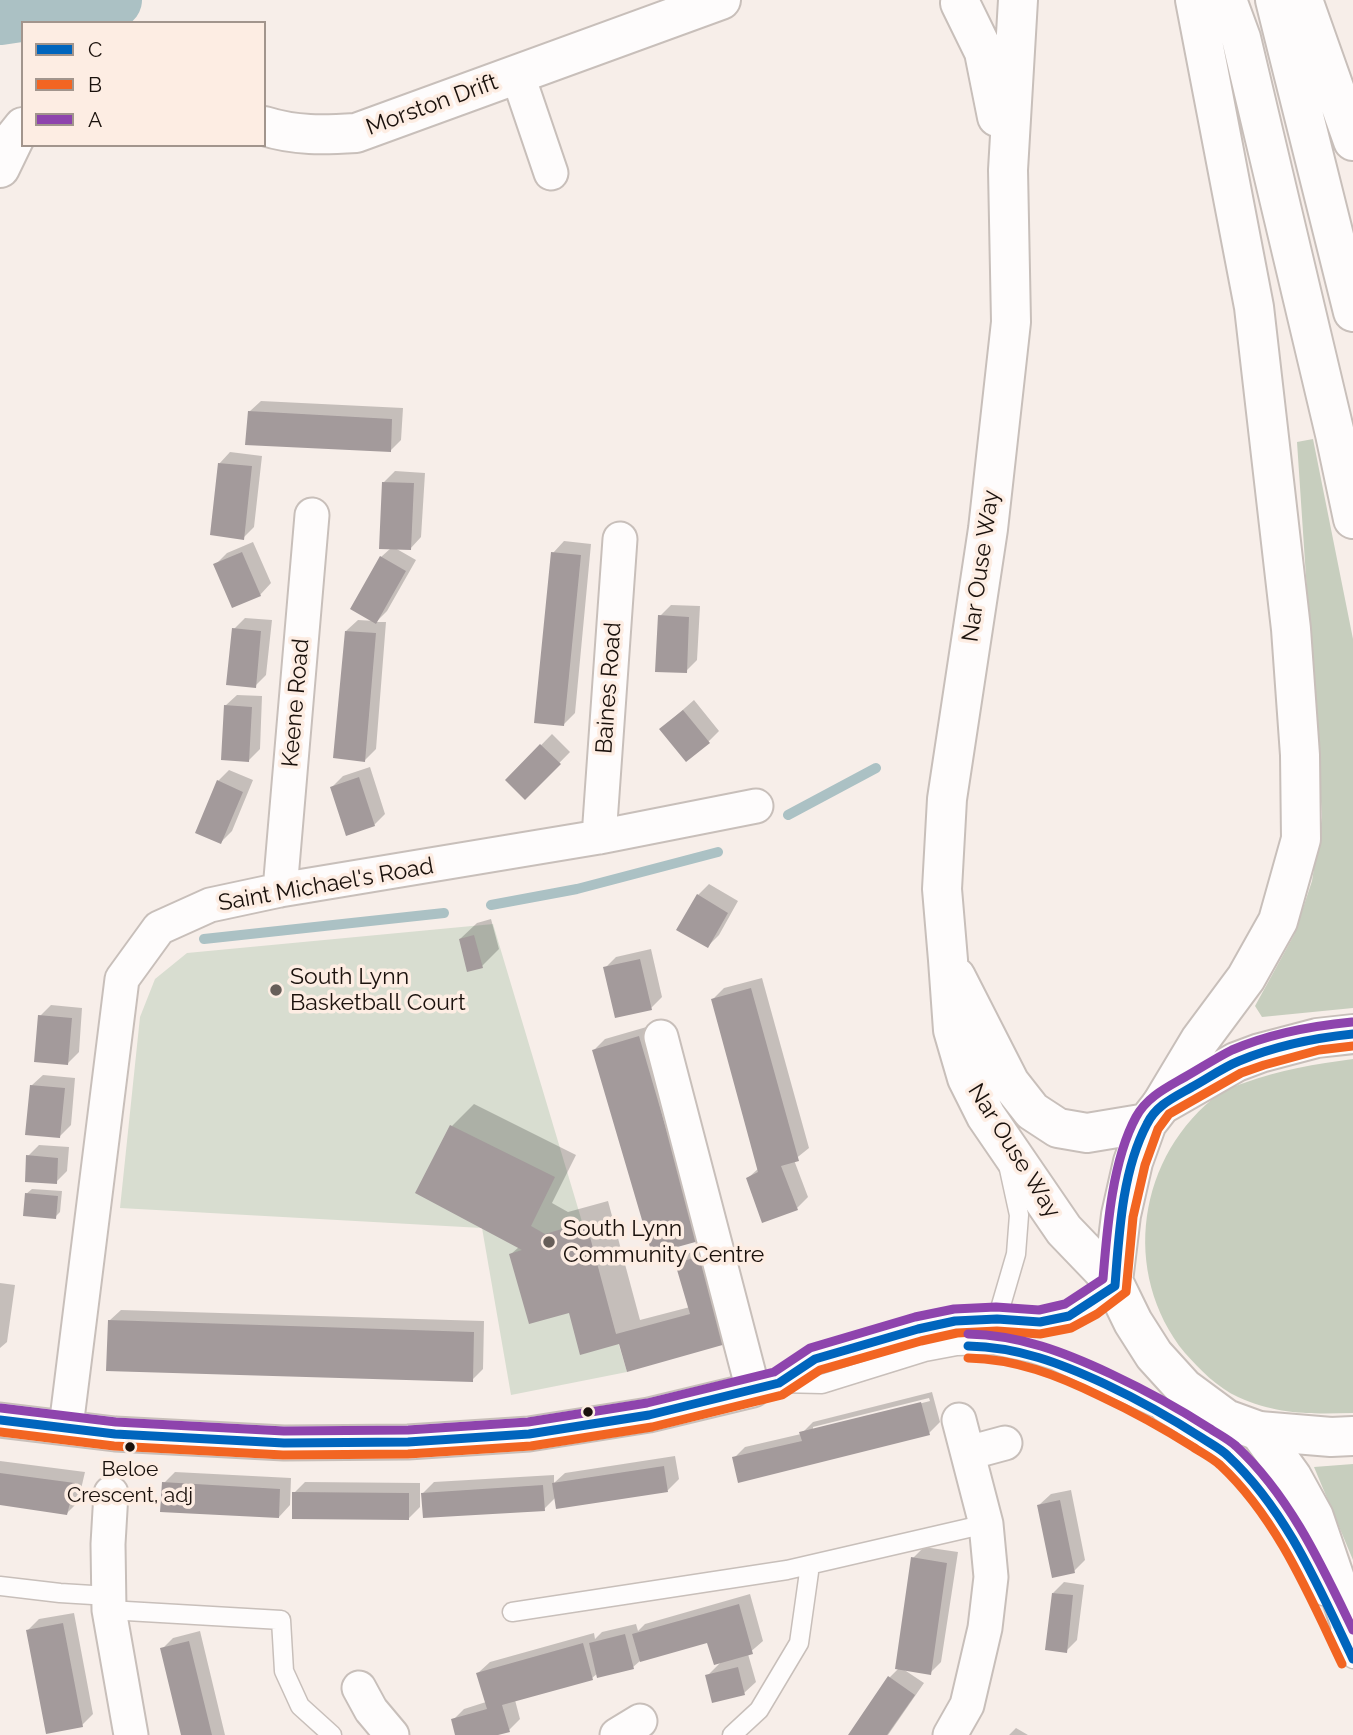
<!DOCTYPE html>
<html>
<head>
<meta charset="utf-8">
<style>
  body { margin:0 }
  #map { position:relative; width:1353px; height:1735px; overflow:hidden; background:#f7eee9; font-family:Raleway,sans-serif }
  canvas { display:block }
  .legend { position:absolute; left:21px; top:21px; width:245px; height:126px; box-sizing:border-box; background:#fdede3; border:2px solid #a2958d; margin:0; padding:9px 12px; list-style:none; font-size:21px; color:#1a110c }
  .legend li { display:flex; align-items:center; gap:14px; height:35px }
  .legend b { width:35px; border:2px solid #a2958d }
</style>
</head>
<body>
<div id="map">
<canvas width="1353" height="1735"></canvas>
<ul class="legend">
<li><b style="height:9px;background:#0065bd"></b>C</li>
<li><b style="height:9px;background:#f26522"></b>B</li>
<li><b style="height:9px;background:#8e44ad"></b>A</li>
</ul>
</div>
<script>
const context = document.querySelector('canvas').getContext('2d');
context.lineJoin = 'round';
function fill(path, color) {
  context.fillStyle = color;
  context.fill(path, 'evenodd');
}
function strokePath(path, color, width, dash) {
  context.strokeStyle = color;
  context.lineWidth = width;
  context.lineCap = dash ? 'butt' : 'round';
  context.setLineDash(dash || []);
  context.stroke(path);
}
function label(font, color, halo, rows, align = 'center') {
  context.font = font + ' Raleway,sans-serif';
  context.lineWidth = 7;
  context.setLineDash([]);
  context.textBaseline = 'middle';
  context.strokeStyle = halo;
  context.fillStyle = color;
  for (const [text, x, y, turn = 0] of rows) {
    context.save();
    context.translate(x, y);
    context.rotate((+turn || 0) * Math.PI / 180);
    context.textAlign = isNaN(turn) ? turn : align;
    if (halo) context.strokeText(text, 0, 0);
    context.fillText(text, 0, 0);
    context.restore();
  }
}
fill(new Path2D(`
  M493 924 627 1372 511 1395 482 1228 120 1208 140 1017 155 979 187 953Z`), '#d8ddd0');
fill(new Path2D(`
  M1313 439 1353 639V1008L1262 1017 1255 1006 1294 935 1312 881 1322 817 1297 442Z
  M1353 1059V1413C1311 1414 1278 1415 1238 1397 1218 1388 1199 1369 1185 1353 1120 1273 1137 1155 1220 1093 1226 1088 1236 1086 1244 1083 1279 1070 1316 1064 1353 1059Z
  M1353 1464V1560L1314 1467Z`), '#c7cebe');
fill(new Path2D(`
  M261 401 403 408 401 440 390 451 249 412Z
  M230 452 262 456 254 527 243 538 219 464Z
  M395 471 425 473 421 537 410 549 395 548 416 560 387 611 376 622H386L376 749 365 760 346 631 358 620 375 621 381 557 391 548 384 482Z
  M564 541 591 544 575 713 564 724 553 553Z
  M253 542 271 583 260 595 216 564 227 553Z
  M671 605 700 606 697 660 686 671 660 616Z
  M245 618 272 620 266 675 255 686 234 629Z
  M237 695 262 696 260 749 249 760 225 706Z
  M694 700 719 731 708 742 661 729Z
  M552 734 570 752 525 798 507 780Z
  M370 767 385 814 374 825 332 787 343 776Z
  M229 770 253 780 232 831 221 842 218 781Z
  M709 884 738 901 719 935 708 946 698 895Z
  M491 919 499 949 482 966 460 939 477 923Z
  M651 949 662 997 651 1008 605 968 616 957Z
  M762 978 809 1148 794 1160 808 1197 797 1208 748 1178 759 1168 713 999 724 988Z
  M51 1005 82 1008 79 1052 68 1063 40 1016Z
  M650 1026 709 1228 594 1050 605 1039Z
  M43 1075 75 1078 71 1125 60 1136 31 1086Z
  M474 1104 576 1155 552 1203 568 1212 608 1201 640 1320 690 1307 677 1264 689 1253 713 1246 736 1332 620 1341 570 1311 511 1254 519 1247 452 1126Z
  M39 1145 69 1147 67 1171 56 1182 28 1156Z
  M32 1189 62 1191 60 1212 55 1217 26 1194Z
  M0 1283 15 1285 7 1342 0 1348Z
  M121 1310 484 1321 483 1369 472 1380 109 1321Z
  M932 1392 940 1422 929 1433 734 1458 745 1447 801 1434 813 1422ZM929 1398 930 1401 813 1431V1427Z
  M675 1456 679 1479 668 1490 556 1497 544 1509 423 1493 434 1482 554 1475V1483L565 1473Z
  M0 1461 85 1472 78 1502 67 1513 0 1504Z
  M175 1472 291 1478 290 1505 279 1517 164 1483Z
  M305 1482 420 1483V1507L409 1518 294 1493Z
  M1071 1490 1085 1560 1074 1571 1039 1505 1051 1494Z
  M924 1547 958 1552 941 1662 930 1673 903 1669 924 1683 888 1735H850L889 1678 899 1668 913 1558Z
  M1064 1582 1084 1585 1077 1640 1066 1651 1053 1593Z
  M750 1594 763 1641 748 1654 756 1682 744 1693 707 1676 722 1661 709 1641 640 1661 633 1667 598 1673 592 1678 515 1700 520 1719 509 1730 491 1735H457L453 1720 464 1709 486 1702 478 1673 490 1662 594 1633 595 1639 602 1632 636 1624 638 1631 645 1624Z
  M74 1613 93 1714 82 1725 28 1630 39 1619Z
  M200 1631 225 1735H182L162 1649 173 1638Z
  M1016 1728 1028 1735H1009Z`), '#0003');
strokePath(new Path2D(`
  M106 0V1
  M788 815 876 768
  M491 905 577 889 718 852
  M204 939 444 913`), '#abc1c4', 10);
strokePath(new Path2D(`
  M0 17 114 0`), '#abc1c4', 56);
fill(new Path2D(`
  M248 411 392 419 391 452 245 445Z
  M218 463 252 466 244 540 210 535Z
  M382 482 414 483 411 550 379 549Z
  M242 552 261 596 232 608 213 564Z
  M551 552 581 555 564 726 534 723Z
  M380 556 406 571 376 624 350 609Z
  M658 615 689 617 687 673 655 672Z
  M232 628 261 631 256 688 226 685Z
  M345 631 376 633 365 762 333 758Z
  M224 705 252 707 249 762 221 760Z
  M683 710 710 743 686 762 659 729Z
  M540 744 561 764 525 800 505 780Z
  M359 777 375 826 346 836 330 787Z
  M217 780 243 792 221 844 195 833Z
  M697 894 728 913 708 948 676 930Z
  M474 935 483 968 467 972 459 939Z
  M640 959 652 1010 615 1018 603 967Z
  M751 988 799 1161 781 1166 798 1210 762 1223 746 1178 758 1172 711 999Z
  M38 1015 72 1018 68 1065 34 1062Z
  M639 1036 699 1241 652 1254 592 1050Z
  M30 1085 65 1088 60 1138 25 1135Z
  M450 1125 555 1177 531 1226 545 1234 586 1222 616 1334 690 1314 675 1263 702 1256 726 1344 627 1372 619 1344 580 1355 569 1313 529 1324 509 1254 522 1250 415 1193Z
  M26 1155 58 1158 57 1184 25 1182Z
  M25 1193 58 1196 56 1219 23 1216Z
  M108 1320 474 1332 473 1382 106 1371Z
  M921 1402 930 1435 738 1483 732 1457 802 1441 799 1432Z
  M664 1466 668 1492 556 1509 552 1483Z
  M0 1473 75 1483 67 1515 0 1505Z
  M162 1482 280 1489 279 1518 160 1512Z
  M543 1485 545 1511 423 1518 421 1493Z
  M292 1492 409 1493V1520L292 1519Z
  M1060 1500 1075 1573 1052 1578 1037 1505Z
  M911 1557 947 1563 931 1675 895 1669Z
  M1052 1593 1073 1595 1067 1653 1045 1650Z
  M739 1604 753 1654 714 1665 707 1643 640 1662 632 1634Z
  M63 1623 83 1727 46 1734 26 1630Z
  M625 1634 634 1669 597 1678 589 1643Z
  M189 1641 212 1735H181L160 1648Z
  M583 1643 593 1680 502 1705 510 1732 498 1735H455L451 1719 487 1709 476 1673Z
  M738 1667 745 1695 712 1703 705 1675Z
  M888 1676 915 1695 887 1735H848Z`), '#a39a9b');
const lane = new Path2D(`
  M997 1319 1016 1254 1019 1215 1009 1169
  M779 1383 815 1359 918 1329 955 1321 997 1319 1040 1322 1069 1316 1090 1304 1115 1286
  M753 1390 779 1383 822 1384 925 1352 957 1346 993 1345 1031 1353 1056 1361 1154 1407 1205 1415
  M1160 1411C1182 1425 1209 1439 1228 1457 1269 1495 1299 1546 1323 1596
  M0 1586 60 1593 109 1596
  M109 1610 281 1620 284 1671 300 1706 332 1735
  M512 1612 787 1570 986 1524
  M1340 1631 1353 1659
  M732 1735 759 1710 799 1643 810 1565`);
const street = new Path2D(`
  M517 73 551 173
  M599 837 620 539
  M280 890 312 515
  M0 1420 115 1434 284 1443 408 1442 529 1434 649 1415 753 1390 661 1037
  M66 1427 122 979 159 928 210 905 280 890 599 837 756 806
  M968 1453 1005 1443
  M111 1493 108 1544 109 1610 131 1735
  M359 1688 371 1710 392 1735
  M617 1735 640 1721
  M950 1735 967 1705 985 1628 991 1577 986 1524 959 1420`);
const secondary = new Path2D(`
  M264 126C296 136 323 135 356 133L721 0
  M0 168 15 137 23 127`);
const primary = new Path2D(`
  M1018 0 1008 170 1011 322 988 529 947 799 942 889 948 960 953 1030 967 1078 986 1116 1064 1230 1113 1281
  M960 3 984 52 997 117
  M956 977 1010 1083 1032 1111 1058 1128 1087 1133 1147 1123
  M1353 1034 1317 1038 1260 1053 1236 1062 1161 1105 1147 1123 1133 1162 1121 1215 1113 1281 1133 1322 1154 1355 1184 1388 1226 1419 1259 1431 1331 1437 1353 1436`);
const highway = new Path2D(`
  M1227 0 1241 38 1335 434 1353 519
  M1275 0 1353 312
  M1303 0 1353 141
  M1161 1105 1200 1040 1246 978 1278 921 1301 839 1300 755 1291 629 1254 307 1195 0
  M1259 1431 1292 1477 1314 1517 1353 1632`);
strokePath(lane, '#c8bfba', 21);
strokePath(street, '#c8bfba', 37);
strokePath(secondary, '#c8bfba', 42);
strokePath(primary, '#c8bfba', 42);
strokePath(highway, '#c8bfba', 42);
strokePath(lane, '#fefcfc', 18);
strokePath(street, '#fefcfc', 33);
strokePath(secondary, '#fefcfc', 38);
strokePath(primary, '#fefcfc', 38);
strokePath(highway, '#fefcfc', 38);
strokePath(new Path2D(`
  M968 1346C1018 1347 1060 1363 1105 1384 1139 1400 1171 1418 1202 1438 1211 1444 1221 1449 1228 1456 1287 1511 1319 1588 1353 1659
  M0 1420 115 1434 284 1443 408 1442 529 1434 649 1415 779 1383 815 1359 918 1329 955 1321 997 1319 1040 1322 1069 1316 1115 1286C1119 1234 1122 1171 1147 1124 1156 1105 1175 1097 1192 1087 1207 1079 1222 1068 1239 1061 1275 1046 1314 1038 1353 1034`), '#0065bd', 9);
strokePath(new Path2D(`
  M968 1358C1016 1359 1057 1375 1100 1396 1132 1411 1163 1428 1193 1447 1202 1453 1212 1458 1220 1465 1277 1518 1309 1595 1342 1664
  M0 1432 114 1446 283 1455 408 1454 531 1446 652 1427 782 1395 820 1370 921 1341 957 1333 997 1331 1040 1334 1071 1328 1097 1314 1126 1292 1133 1217 1145 1165 1158 1129 1169 1114 1241 1073 1264 1065 1319 1050 1353 1046`), '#f26522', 9);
strokePath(new Path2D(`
  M968 1334C1020 1335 1064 1352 1111 1374 1145 1390 1178 1408 1209 1428 1218 1434 1228 1439 1236 1446 1290 1496 1322 1566 1353 1630
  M1 1408 116 1422 284 1431 408 1430 528 1422 647 1403 774 1372 810 1348 915 1317 954 1309 996 1307 1039 1310 1065 1304 1103 1279C1107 1230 1112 1161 1136 1117 1147 1097 1166 1088 1185 1077 1201 1068 1216 1058 1232 1050 1269 1034 1311 1026 1352 1022`), '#8e44ad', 9);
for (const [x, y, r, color] of [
  [276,990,7,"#675e59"],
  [549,1242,7,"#675e59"],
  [588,1412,6,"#1a110c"],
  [130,1447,6,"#1a110c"]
]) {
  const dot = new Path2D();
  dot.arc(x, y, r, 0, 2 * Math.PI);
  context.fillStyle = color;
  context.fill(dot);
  strokePath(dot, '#fdede3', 2.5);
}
label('21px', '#1a110c', '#fdede3', [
  ["Beloe",130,1470],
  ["Crescent, adj",130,1496]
]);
label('23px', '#1a110c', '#fdede3', [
  ["Morston Drift",432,105,-20],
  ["Nar Ouse Way",981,566,-82],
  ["Baines Road",609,688,-86],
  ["Keene Road",296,703,-85],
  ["Saint Michael's Road",326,885,-10],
  ["Nar Ouse Way",1014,1151,58]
]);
label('23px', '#1a110c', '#fdede3', [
  ["South Lynn",290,977],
  ["Basketball Court",290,1003],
  ["South Lynn",563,1229],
  ["Community Centre",563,1255]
], 'left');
</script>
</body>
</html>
